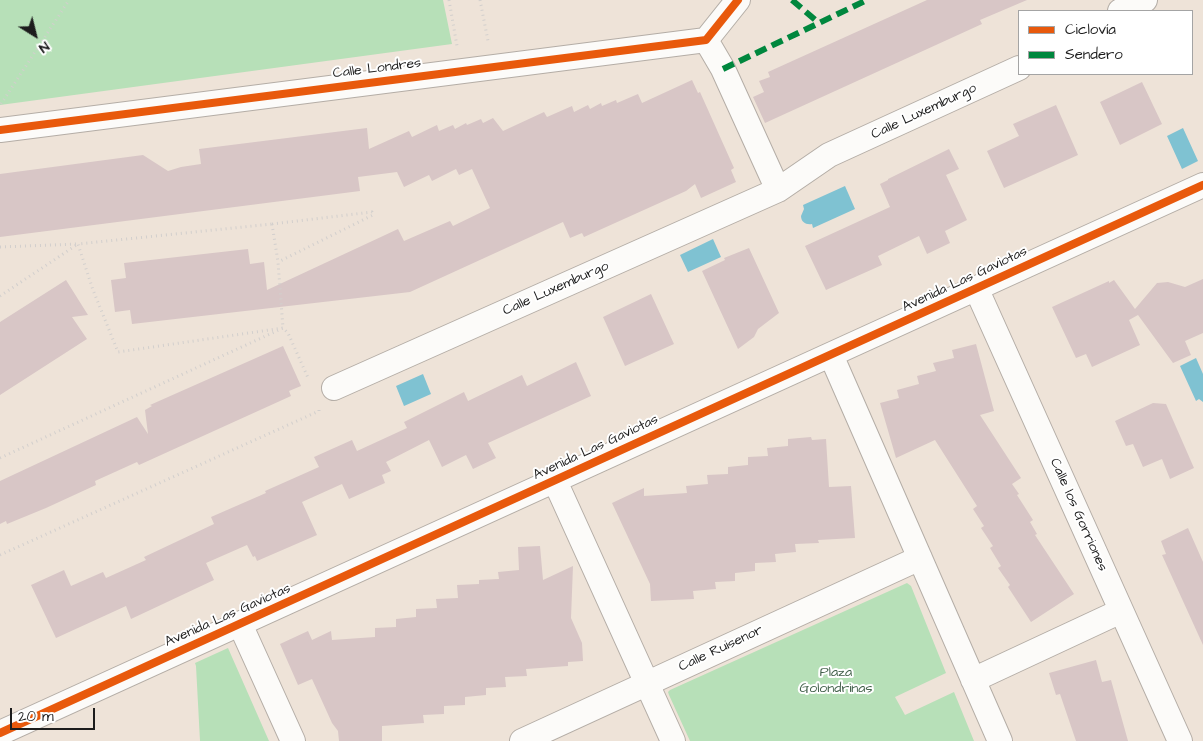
<!DOCTYPE html>
<html>
<head>
<meta charset="utf-8">
<style>
  body { margin:0 }
  #map { position:relative; width:1203px; height:741px; overflow:hidden; background:#eee3d8; font-family:"Architects Daughter",sans-serif }
  canvas { display:block }
  .legend { position:absolute; left:1018px; top:10px; width:175px; height:65px; box-sizing:border-box; background:#fff; border:1px solid #a4a4a4; margin:0; padding:6px 9px; list-style:none; font-size:15px; color:#1c1c1c }
  .legend li { display:flex; align-items:center; gap:10px; height:25px }
  .legend b { width:25px; border:1px solid #a4a4a4 }
  .north { position:absolute; left:10px; top:10px; width:50px; height:50px; -webkit-text-stroke:4px #fff; paint-order:stroke; rotate:144deg; font-size:14px; font-weight:700; line-height:20px; text-align:center; color:#1c1c1c }
  .north::after { content:''; display:block; margin:auto; width:18px; height:22px; background:#1c1c1c; clip-path:polygon(50% 0,100% 100%,50% 72%,0 100%) }
  .scale { position:absolute; left:10px; top:708px; width:85px; height:22px; box-sizing:border-box; border:2px solid #1c1c1c; border-top:0; padding-left:6px; font-size:15px; line-height:18px; white-space:nowrap; color:#1c1c1c; -webkit-text-stroke:4px #fff; paint-order:stroke }
</style>
</head>
<body>
<div id="map">
<canvas width="1203" height="741"></canvas>
<ul class="legend">
<li><b style="height:6px;background:#e8590c"></b>Ciclovía</li>
<li><b style="height:6px;background:#00873e"></b>Sendero</li>
</ul>
<div class="north">N</div>
<div class="scale">20 m</div>
</div>
<script>
const context = document.querySelector('canvas').getContext('2d');
context.lineJoin = 'round';
function fill(path, color) {
  context.fillStyle = color;
  context.fill(path, 'evenodd');
}
function strokePath(path, color, width, dash) {
  context.strokeStyle = color;
  context.lineWidth = width;
  context.lineCap = dash ? 'butt' : 'round';
  context.setLineDash(dash || []);
  context.stroke(path);
}
function label(font, color, halo, rows, align = 'center') {
  context.font = font + ' "Architects Daughter",sans-serif';
  context.lineWidth = 4;
  context.setLineDash([]);
  context.textBaseline = 'middle';
  context.strokeStyle = halo;
  context.fillStyle = color;
  for (const [text, x, y, turn = 0] of rows) {
    context.save();
    context.translate(x, y);
    context.rotate((+turn || 0) * Math.PI / 180);
    context.textAlign = isNaN(turn) ? turn : align;
    if (halo) context.strokeText(text, 0, 0);
    context.fillText(text, 0, 0);
    context.restore();
  }
}
fill(new Path2D(`
  M0 0H443L452 44 0 105Z
  M907 583 911 586 946 673 895 697 905 715 954 692 974 741H690L669 695 668 692 670 690Z
  M228 648 269 741H200L196 666 195 663Z`), '#b7e0b8');
fill(new Path2D(`
  M1183 128 1198 161 1182 169 1167 136Z
  M845 186 855 209 813 228 812 224C806 225 801 222 801 216L804 209 803 205Z
  M713 239 721 257 688 272 680 255Z
  M1196 358 1203 374V402L1199 399 1196 401 1180 366Z
  M423 374 431 394 404 406 396 386Z`), '#7fc2d2');
fill(new Path2D(`
  M927 0H1027L980 20 982 24 765 123 753 97 764 92 759 81 770 77 768 72Z
  M692 80 698 93 700 92 734 168 731 170 736 182 701 198 695 184 686 191 584 237 582 233 570 238 563 222 410 292 132 324 130 310 115 312 111 280 126 278 124 263 248 249 250 264 264 262 267 290 398 229 404 241 450 221 453 226 490 208 472 169 459 175 456 169 432 181 429 175 404 187 397 172 358 177 360 191 0 237V174L143 155 168 171 181 167 201 164 199 149 367 128 369 149 409 131 412 137 437 125 439 131 453 125 455 129 466 123 467 125 481 119 483 123 493 118 503 131 544 112 547 117 572 106 574 112 588 105 590 109 601 103 602 106 616 100 617 103 638 94 642 103Z
  M1142 82 1162 124 1120 145 1100 102Z
  M1056 105 1078 155 1004 188 987 151 1019 136 1013 124Z
  M949 149 959 169 946 175 967 220 945 231 950 243 927 254 919 236 878 256 882 265 826 290 805 246 890 207 880 184 888 180V179Z
  M749 248 779 313 758 329 754 337 738 349 702 271 725 260 724 258Z
  M1203 279V333L1185 341 1191 355 1173 363 1138 315 1129 320 1140 345 1092 367 1086 354 1076 358 1052 307 1109 281V283L1114 280 1135 309 1157 283 1168 282 1185 287Z
  M66 280 88 315 72 317 87 339 0 395V322Z
  M651 294 674 344 625 366 603 317Z
  M976 344 994 411 980 415 1021 478 1012 484 1019 494 1017 495 1033 520 1030 522 1037 534 1035 535 1074 594 1031 622 1008 587 1010 585 998 568 1001 566 990 548 993 546 981 528 984 526 973 509 977 506 935 440 896 458 880 403 899 398 897 390 919 384 917 376 936 371 933 363 954 358 952 350Z
  M283 346 301 386 289 391 291 396 139 465 137 462 95 481 96 485 46 508 7 524 6 521 0 524V481L137 417 148 434 145 410 152 406 150 405Z
  M576 362 591 396 488 443 496 458 473 469 466 455 442 467 429 440 386 462 391 471 382 475 385 483 349 499 342 484 302 502 317 535 257 561 255 556 253 557 247 545 206 563 214 580 131 619 126 606 56 638 31 585 64 570 71 586 103 572 106 578 146 560 144 557 214 524 211 517 266 493 265 491 319 467 314 457 352 440 357 451 407 428 404 422 464 392 468 401 522 375 527 386Z
  M1153 403 1166 404 1194 468 1170 479 1162 459 1143 467 1133 444 1126 446 1115 421Z
  M811 437 812 440 826 439 829 487 851 486 855 538 818 540 819 543 795 544 796 552 775 554 776 562 755 563V571L735 573V581L715 582 716 589 693 591 694 599 651 601 650 584 612 503 644 488V496L687 493 686 486 708 484 707 475 728 474V467L748 465V457L768 456 767 448 788 446V439Z
  M1188 528 1203 562V645L1162 555 1166 554 1161 541Z
  M540 546 543 580 573 566 571 618 582 643 583 661 568 662V666L526 669 527 676 505 677 506 687 486 688V695L465 697V705L444 706V714L423 715 424 723 382 726V741H339L338 731 332 723 312 679 298 685 280 644 308 631 312 640 331 631 332 640 375 637V628L396 627V619L416 617V609L437 608 436 599 458 598 457 585 479 584V580L499 579 498 572 519 570 518 547Z
  M1096 660 1102 682 1111 680 1128 741H1076L1060 694 1056 695 1049 673Z`), '#d8c6c6');
const minor = new Path2D(`
  M1120 11 1145 0
  M706 40 723 69 778 190
  M0 130 706 40 738 0
  M976 288 1180 741
  M831 355 1000 741
  M334 388 778 190 829 155 1019 68
  M555 481 673 741
  M240 624 293 741
  M973 680 1121 611
  M0 733 1203 185
  M522 741 920 558`);
strokePath(minor, '#b4ada6', 26);
strokePath(new Path2D(`
  M449 0 457 46
  M480 0 488 41
  M1 104 69 0
  M272 224 278 262 283 328 118 352 93 290 78 244Z
  M272 224 372 212 373 215 278 262
  M0 247 78 244
  M0 296 78 244
  M0 458 283 328 288 333 309 380
  M0 555 319 411V409`), '#d2cfcd', 3, [1, 4]);
strokePath(minor, '#fcfbf9', 24);
strokePath(new Path2D(`
  M792 0 819 23
  M723 69 867 0`), '#00873e', 6, [12, 6]);
strokePath(new Path2D(`
  M0 130 706 40 738 0
  M0 733 1203 185`), '#e8590c', 8);
label('14px', '#1c1c1c', '#fff', [
  ["Calle Londres",377,69,-7],
  ["Calle Luxemburgo",924,112,-25],
  ["Avenida Las Gaviotas",965,280,-25],
  ["Calle Luxemburgo",556,289,-24],
  ["Avenida Las Gaviotas",596,448,-25],
  ["Calle los Gorriones",1078,515,66],
  ["Avenida Las Gaviotas",228,616,-24],
  ["Calle Ruisenor",721,649,-25]
]);
label('14px', '#42604a', '#fff', [
  ["Plaza",836,673],
  ["Golondrinas",836,689]
]);
</script>
</body>
</html>
